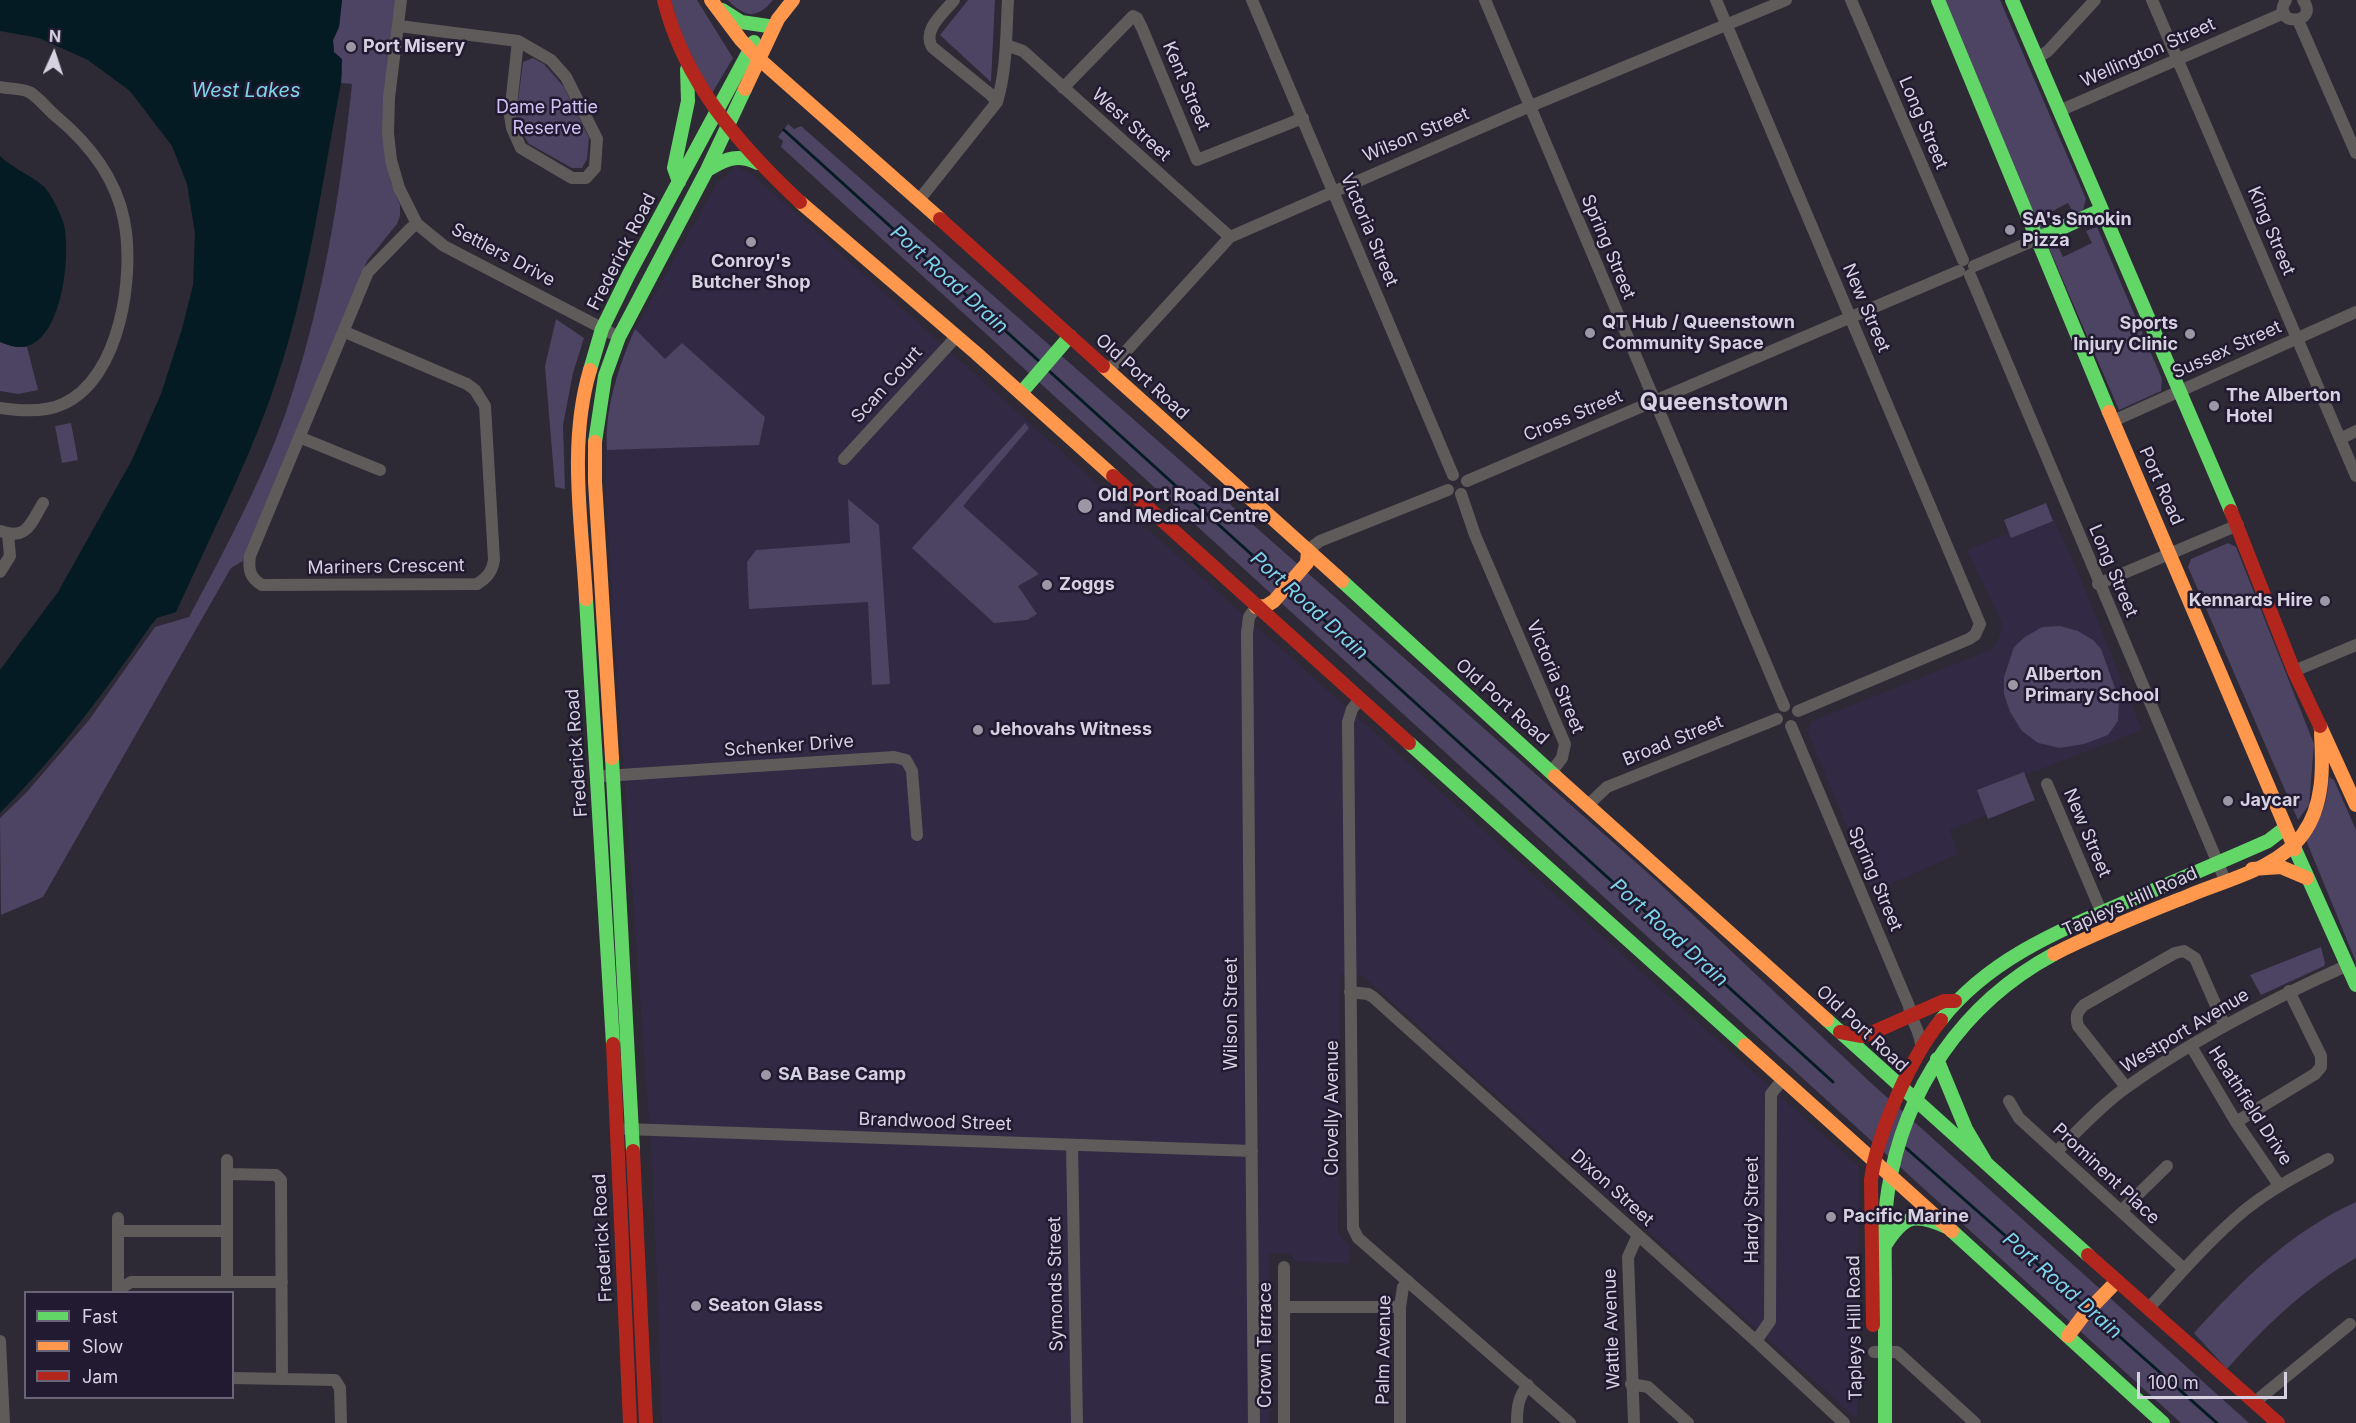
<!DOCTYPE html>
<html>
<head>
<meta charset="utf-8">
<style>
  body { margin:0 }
  #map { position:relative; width:2356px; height:1423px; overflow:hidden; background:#2d2935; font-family:Inter,sans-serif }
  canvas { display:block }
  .legend { position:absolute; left:24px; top:1291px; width:210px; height:108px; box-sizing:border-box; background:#211a30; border:2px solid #696477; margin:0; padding:8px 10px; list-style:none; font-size:18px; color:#d6d2e1 }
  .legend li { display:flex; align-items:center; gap:12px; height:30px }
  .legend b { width:30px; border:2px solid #696477 }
  .north { position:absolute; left:24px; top:24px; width:60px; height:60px; -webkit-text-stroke:4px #211a30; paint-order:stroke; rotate:3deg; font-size:16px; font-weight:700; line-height:24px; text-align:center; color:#d6d2e1 }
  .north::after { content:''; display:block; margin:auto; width:21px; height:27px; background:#d6d2e1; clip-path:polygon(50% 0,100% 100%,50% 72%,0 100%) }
  .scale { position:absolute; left:2137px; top:1372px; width:150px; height:27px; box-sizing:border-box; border:3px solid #d6d2e1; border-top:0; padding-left:8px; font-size:18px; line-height:21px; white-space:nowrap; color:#d6d2e1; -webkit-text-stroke:4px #211a30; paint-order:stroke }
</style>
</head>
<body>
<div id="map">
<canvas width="2356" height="1423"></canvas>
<ul class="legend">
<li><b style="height:8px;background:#63d668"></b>Fast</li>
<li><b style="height:8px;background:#ff974d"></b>Slow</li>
<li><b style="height:8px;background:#b3261e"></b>Jam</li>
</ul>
<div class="north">N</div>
<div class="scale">100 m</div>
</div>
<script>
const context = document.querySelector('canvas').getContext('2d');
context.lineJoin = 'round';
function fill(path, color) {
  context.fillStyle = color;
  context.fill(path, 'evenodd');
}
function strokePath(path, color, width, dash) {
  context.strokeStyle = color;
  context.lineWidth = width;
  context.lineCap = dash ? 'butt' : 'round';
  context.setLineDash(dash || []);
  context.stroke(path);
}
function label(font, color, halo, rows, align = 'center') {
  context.font = font + ' Inter,sans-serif';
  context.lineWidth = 5;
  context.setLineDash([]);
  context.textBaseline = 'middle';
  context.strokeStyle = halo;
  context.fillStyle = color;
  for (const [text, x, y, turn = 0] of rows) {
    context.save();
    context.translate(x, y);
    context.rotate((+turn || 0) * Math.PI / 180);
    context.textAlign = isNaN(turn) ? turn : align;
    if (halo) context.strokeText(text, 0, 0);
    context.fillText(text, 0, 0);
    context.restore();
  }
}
fill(new Path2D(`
  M736 166 753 175 1859 1167 1857 1419 1363 976 1340 975 1338 1233 1350 1246 1349 1263 1296 1262 1290 1253H1269L1270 1423H662L653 1178 615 650 606 501V450L612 397 625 352 635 329 717 183Z
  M2046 503 2076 567 2142 730 2025 775 2035 800 1988 819 1986 815 1950 830 1958 854 1873 892 1807 730 1812 721 1992 649 2002 631 2001 621 1967 550 2009 533 2004 520Z`), '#322944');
fill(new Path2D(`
  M342 0H397L385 150 391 183 400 205V216L397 224 367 261 243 561 231 568 43 897 1 915 0 818 26 793 89 720 155 627 189 617C224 551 260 485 285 415 322 308 340 197 352 84L341 83 342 71 334 52 333 40 339 27Z
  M671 0H697L733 58 711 95 680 32Z
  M728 0H773C757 20 744 17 728 0Z
  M968 0H995L991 82 940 35Z
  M1945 0H2000L2086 199 2083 210 2075 216 2068 203 2043 216 2048 229 2041 230Z
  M533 58 544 64 564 87 589 138 587 159 582 168H572L529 144 521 131 516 116 523 62Z
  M788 124 794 129 801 126 1657 881 1870 1082 2249 1423H2181L781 147 783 141 778 137Z
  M2097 227 2162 379 2161 391 2119 410 2049 248 2057 244 2063 257 2092 243 2086 231Z
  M556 319 584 338 573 373 563 425 565 489 555 487 545 366Z
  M635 329 665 359 682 343 765 417 759 445 607 450C604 409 619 365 635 329Z
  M0 342 15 347H27L38 390 18 394 0 391Z
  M71 423 78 460 62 463 55 426Z
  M1025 423 1029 428 963 506 1039 574 1018 586 1037 614 1027 620 994 623 912 548Z
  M848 499 879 525 890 684 872 685 868 602 749 609 747 562 756 550 850 543Z
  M2046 503 2053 521 2011 538 2004 520Z
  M2228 543 2236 547 2314 744 2309 805 2298 820 2188 567 2191 559Z
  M2060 626 2078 631 2093 640 2101 649 2119 699 2118 721 2108 735 2084 744 2060 748 2038 743 2022 731 2010 712 2004 694V677L2014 647 2025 637 2042 627Z
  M2024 772 2035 800 1988 819 1977 790Z
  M2329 777 2334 780 2356 830V962L2306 840C2322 817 2327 805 2329 777Z
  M2321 947 2325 963 2324 966 2261 995 2250 975Z
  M2356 1202V1258C2307 1286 2264 1327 2227 1369L2194 1333C2241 1281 2291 1231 2356 1202Z`), '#4d4362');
fill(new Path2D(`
  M0 0H342L339 27 333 40 334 52 342 59 341 83C321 188 307 297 270 399 244 470 208 542 176 612L157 618 151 625C105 692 57 756 0 813V670L58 592 132 460 161 394 182 329 193 285 195 233 187 184 172 146 130 91 88 60 39 38 0 31Z
  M0 156C12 168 29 174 42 185 50 191 59 211 63 221 72 250 63 337 27 346 18 349 8 345 0 342Z`), '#041b23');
strokePath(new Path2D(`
  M784 130 1041 363
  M1048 370 1283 583
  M1290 589 1833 1082
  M1906 1148 2086 1307
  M2093 1313 2217 1423`), '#041b23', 3);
strokePath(new Path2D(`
  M401 0 389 98 388 133 391 160 399 188 417 224 444 246 619 337
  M954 0C943 14 922 30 932 47L990 94 997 102
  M1252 0 1453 475
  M1485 0 1784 706
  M1716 0 1980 624 1975 635 1969 639 1798 711
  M1851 0 1963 260
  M2152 0 2356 476
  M2286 0C2269 27 2321 25 2303 0
  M2298 20 2356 153
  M399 26 518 41 551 60 566 77 597 139 595 168 586 178H572L521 148 512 128 510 115 518 41
  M1006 45 1023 51 1230 237
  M2037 58 2048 51 2095 0
  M0 87C9 89 24 88 31 93 41 100 49 111 58 118 89 144 116 179 124 220 135 274 121 378 63 404 44 413 20 411 0 408
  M1063 88 1133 16 1137 18 1142 28 1197 160 1303 118
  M2059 111 2284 13
  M919 200 997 102C1007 69 1006 34 1008 0
  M1974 266 2037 239
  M1970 275 2225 880
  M345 332 467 384 475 390 485 406 494 560C492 572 487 578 477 584L262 585C250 578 248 570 250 556L368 272 411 228 417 224
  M1108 371 1230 237 1521 110 1786 0
  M2113 421 2356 312
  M299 437 380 470
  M2340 439 2356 431
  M844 459 957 336
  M1467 481 1959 271
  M1461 494 1475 535 1565 744 1562 758 1552 771
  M0 531C27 541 31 523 43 503
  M1308 550 1320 541 1448 490
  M0 572 10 556 8 534
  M2098 584 2238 525
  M2294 671 2356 645
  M1360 699 1352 709 1348 722 1353 1228 1358 1238 1570 1423
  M1791 726 1909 1006C1910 1020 1921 1031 1921 1046
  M605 776 894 757 906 760 912 771 917 835
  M2047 784 2104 918
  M1588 805 1607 787 1777 719
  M1350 992 1368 994 1373 997 1756 1341 1844 1423
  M2191 1046 2236 1122 2279 1185
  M2126 1087 2078 1026C2075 1016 2077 1012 2084 1005L2175 953 2184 951 2195 958 2225 1026
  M2009 1101 2019 1118 2184 1269
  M2236 1122 2315 1074 2321 1067V1056L2289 991
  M626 1129 1252 1151
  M1072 1145 1077 1423
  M2056 1152C2079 1130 2101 1105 2127 1087 2195 1038 2272 999 2348 965
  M227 1174 276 1175 281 1180 282 1378
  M2121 1211 2167 1166
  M118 1231H227
  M1284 1267V1423
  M227 1282H282
  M118 1290V1218
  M118 1292V1290L131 1282H227V1160
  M1284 1307H1400
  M2148 1309C2179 1275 2210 1239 2245 1210 2271 1189 2300 1174 2328 1159
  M0 1341 4 1423
  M1756 1341 1770 1321 1771 1094 1783 1079
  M1874 1352H1897L1975 1423
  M232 1378 335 1380 340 1388 341 1423
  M1631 1384 1648 1387 1688 1423
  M2255 1402 2350 1324
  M1254 1423 1247 633 1249 617 1256 607
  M1400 1423V1307L1403 1287 1408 1281
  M1517 1423C1517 1408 1518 1397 1528 1385
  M1634 1423 1628 1257 1638 1235`), '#5f5b5a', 12);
strokePath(new Path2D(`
  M1938 0 2109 412
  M2012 0 2231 511
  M722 10 741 22 768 26
  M709 169C727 158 738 154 758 163
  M679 182 674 168 688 101 687 69
  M2037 239 2101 210
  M590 370 602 329 629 274 754 42
  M1021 393 1070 336
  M595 442 605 376 619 337 707 170 745 89
  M1342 581 1555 776
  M586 599 613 1044
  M1409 743 1745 1045
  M612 758 633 1151
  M2295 849 2356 985
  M1827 1020 2088 1255
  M1941 1020C1989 958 2063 929 2133 899 2178 880 2223 861 2268 841L2285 828
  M1937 1059 1966 1129 1985 1161
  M1952 1231 2163 1423
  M1886 1244C1905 1214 1916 1213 1947 1227
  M1885 1423C1885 1377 1885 1332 1885 1286 1885 1255 1883 1223 1888 1191 1904 1089 1963 1003 2054 954`), '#63d668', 14);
strokePath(new Path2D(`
  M711 0 741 40 758 58 940 219
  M745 89 778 19 793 0
  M800 202 976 353 1113 476
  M1103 366 1342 581
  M2109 412 2295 849
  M595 442V482L612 758
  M586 599C582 524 568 444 590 370
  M1256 607 1266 606 1274 601 1307 563 1308 550
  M2320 726 2356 805
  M1555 776 1827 1020
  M2252 869 2281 867 2307 878
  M2054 954C2097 932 2143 914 2188 896 2225 880 2278 869 2303 834 2324 805 2323 767 2321 733
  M1745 1045 1952 1231
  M2068 1336 2083 1316 2117 1281`), '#ff974d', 14);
strokePath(new Path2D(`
  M664 0C684 82 740 146 800 202
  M940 219 1103 366
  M1113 476 1409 743
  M2231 511 2294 671 2320 726
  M1840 1032 1862 1036 1869 1034 1944 1001H1955
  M613 1044 630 1423
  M633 1151 646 1423
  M2088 1255 2278 1423
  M1873 1325 1871 1180C1877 1133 1911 1057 1941 1020`), '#b3261e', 14);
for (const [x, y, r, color] of [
  [351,47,6,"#9b97a5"],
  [2010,230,6,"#9b97a5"],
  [751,242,6,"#9b97a5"],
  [1590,333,6,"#9b97a5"],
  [2190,334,6,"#9b97a5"],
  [2214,406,6,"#9b97a5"],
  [1085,506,8,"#9b97a5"],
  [1047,585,6,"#9b97a5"],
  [2325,601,6,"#9b97a5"],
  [2013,685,6,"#9b97a5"],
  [978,730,6,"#9b97a5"],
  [2228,801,6,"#9b97a5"],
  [766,1075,6,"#9b97a5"],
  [1831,1217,6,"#9b97a5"],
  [696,1306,6,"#9b97a5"]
]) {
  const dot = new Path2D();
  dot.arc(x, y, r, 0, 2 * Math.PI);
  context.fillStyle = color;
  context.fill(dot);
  strokePath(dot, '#211a30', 2);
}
label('bold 18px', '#d6d2e1', '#211a30', [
  ["Port Misery",363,47],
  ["SA's Smokin",2022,220],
  ["Pizza",2022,241],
  ["Conroy's",751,262,"center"],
  ["Butcher Shop",751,283,"center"],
  ["QT Hub / Queenstown",1602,323],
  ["Community Space",1602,344],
  ["Sports",2178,324,"right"],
  ["Injury Clinic",2178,345,"right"],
  ["The Alberton",2226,396],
  ["Hotel",2226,417],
  ["Old Port Road Dental",1098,496],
  ["and Medical Centre",1098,517],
  ["Zoggs",1059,585],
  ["Kennards Hire",2313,601,"right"],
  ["Alberton",2025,675],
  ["Primary School",2025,696],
  ["Jehovahs Witness",990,730],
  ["Jaycar",2240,801],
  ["SA Base Camp",778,1075],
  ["Pacific Marine",1843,1217],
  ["Seaton Glass",708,1306]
], 'left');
label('18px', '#d6d2e1', '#211a30', [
  ["Wellington Street",2148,53,-24],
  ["Kent Street",1186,86,67],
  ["Long Street",1923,123,67],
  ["West Street",1131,125,42],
  ["Wilson Street",1416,135,-23],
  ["Victoria Street",1369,230,67],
  ["King Street",2271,231,67],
  ["Spring Street",1608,247,67],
  ["Frederick Road",622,252,-63],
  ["Settlers Drive",503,255,28],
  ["New Street",1866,308,67],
  ["Sussex Street",2227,350,-24],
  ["Old Port Road",1142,377,42],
  ["Scan Court",887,385,-48],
  ["Cross Street",1573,416,-23],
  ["Port Road",2161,486,66],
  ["Mariners Crescent",386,567,-1],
  ["Long Street",2113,571,67],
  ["Victoria Street",1555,677,67],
  ["Old Port Road",1502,702,42],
  ["Broad Street",1673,741,-22],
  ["Schenker Drive",789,746,-4],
  ["Frederick Road",577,753,-94],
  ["New Street",2087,833,67],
  ["Spring Street",1875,879,67],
  ["Tapleys Hill Road",2130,902,-24],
  ["Wilson Street",1232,1014,-90],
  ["Old Port Road",1862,1029,43],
  ["Westport Avenue",2185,1031,-31],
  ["Heathfield Drive",2250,1106,57],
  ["Clovelly Avenue",1333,1108,-90],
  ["Brandwood Street",935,1122,2],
  ["Prominent Place",2106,1174,43],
  ["Dixon Street",1612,1188,42],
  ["Hardy Street",1753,1210,-90],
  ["Frederick Road",603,1238,-93],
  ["Symonds Street",1056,1284,-91],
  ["Tapleys Hill Road",1855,1328,-91],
  ["Wattle Avenue",1612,1329,-92],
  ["Crown Terrace",1266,1345,-90],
  ["Palm Avenue",1384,1350,-89]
]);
label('18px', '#d2c3f6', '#211a30', [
  ["Dame Pattie",547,108],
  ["Reserve",547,129]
]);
label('italic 20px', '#7dd4eb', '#211a30', [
  ["West Lakes",246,91],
  ["Port Road Drain",949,280,42],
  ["Port Road Drain",1309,606,42],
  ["Port Road Drain",1669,933,42],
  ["Port Road Drain",2062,1286,41]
]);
label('bold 24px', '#d6d2e1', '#211a30', [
  ["Queenstown",1714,403]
]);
</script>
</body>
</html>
